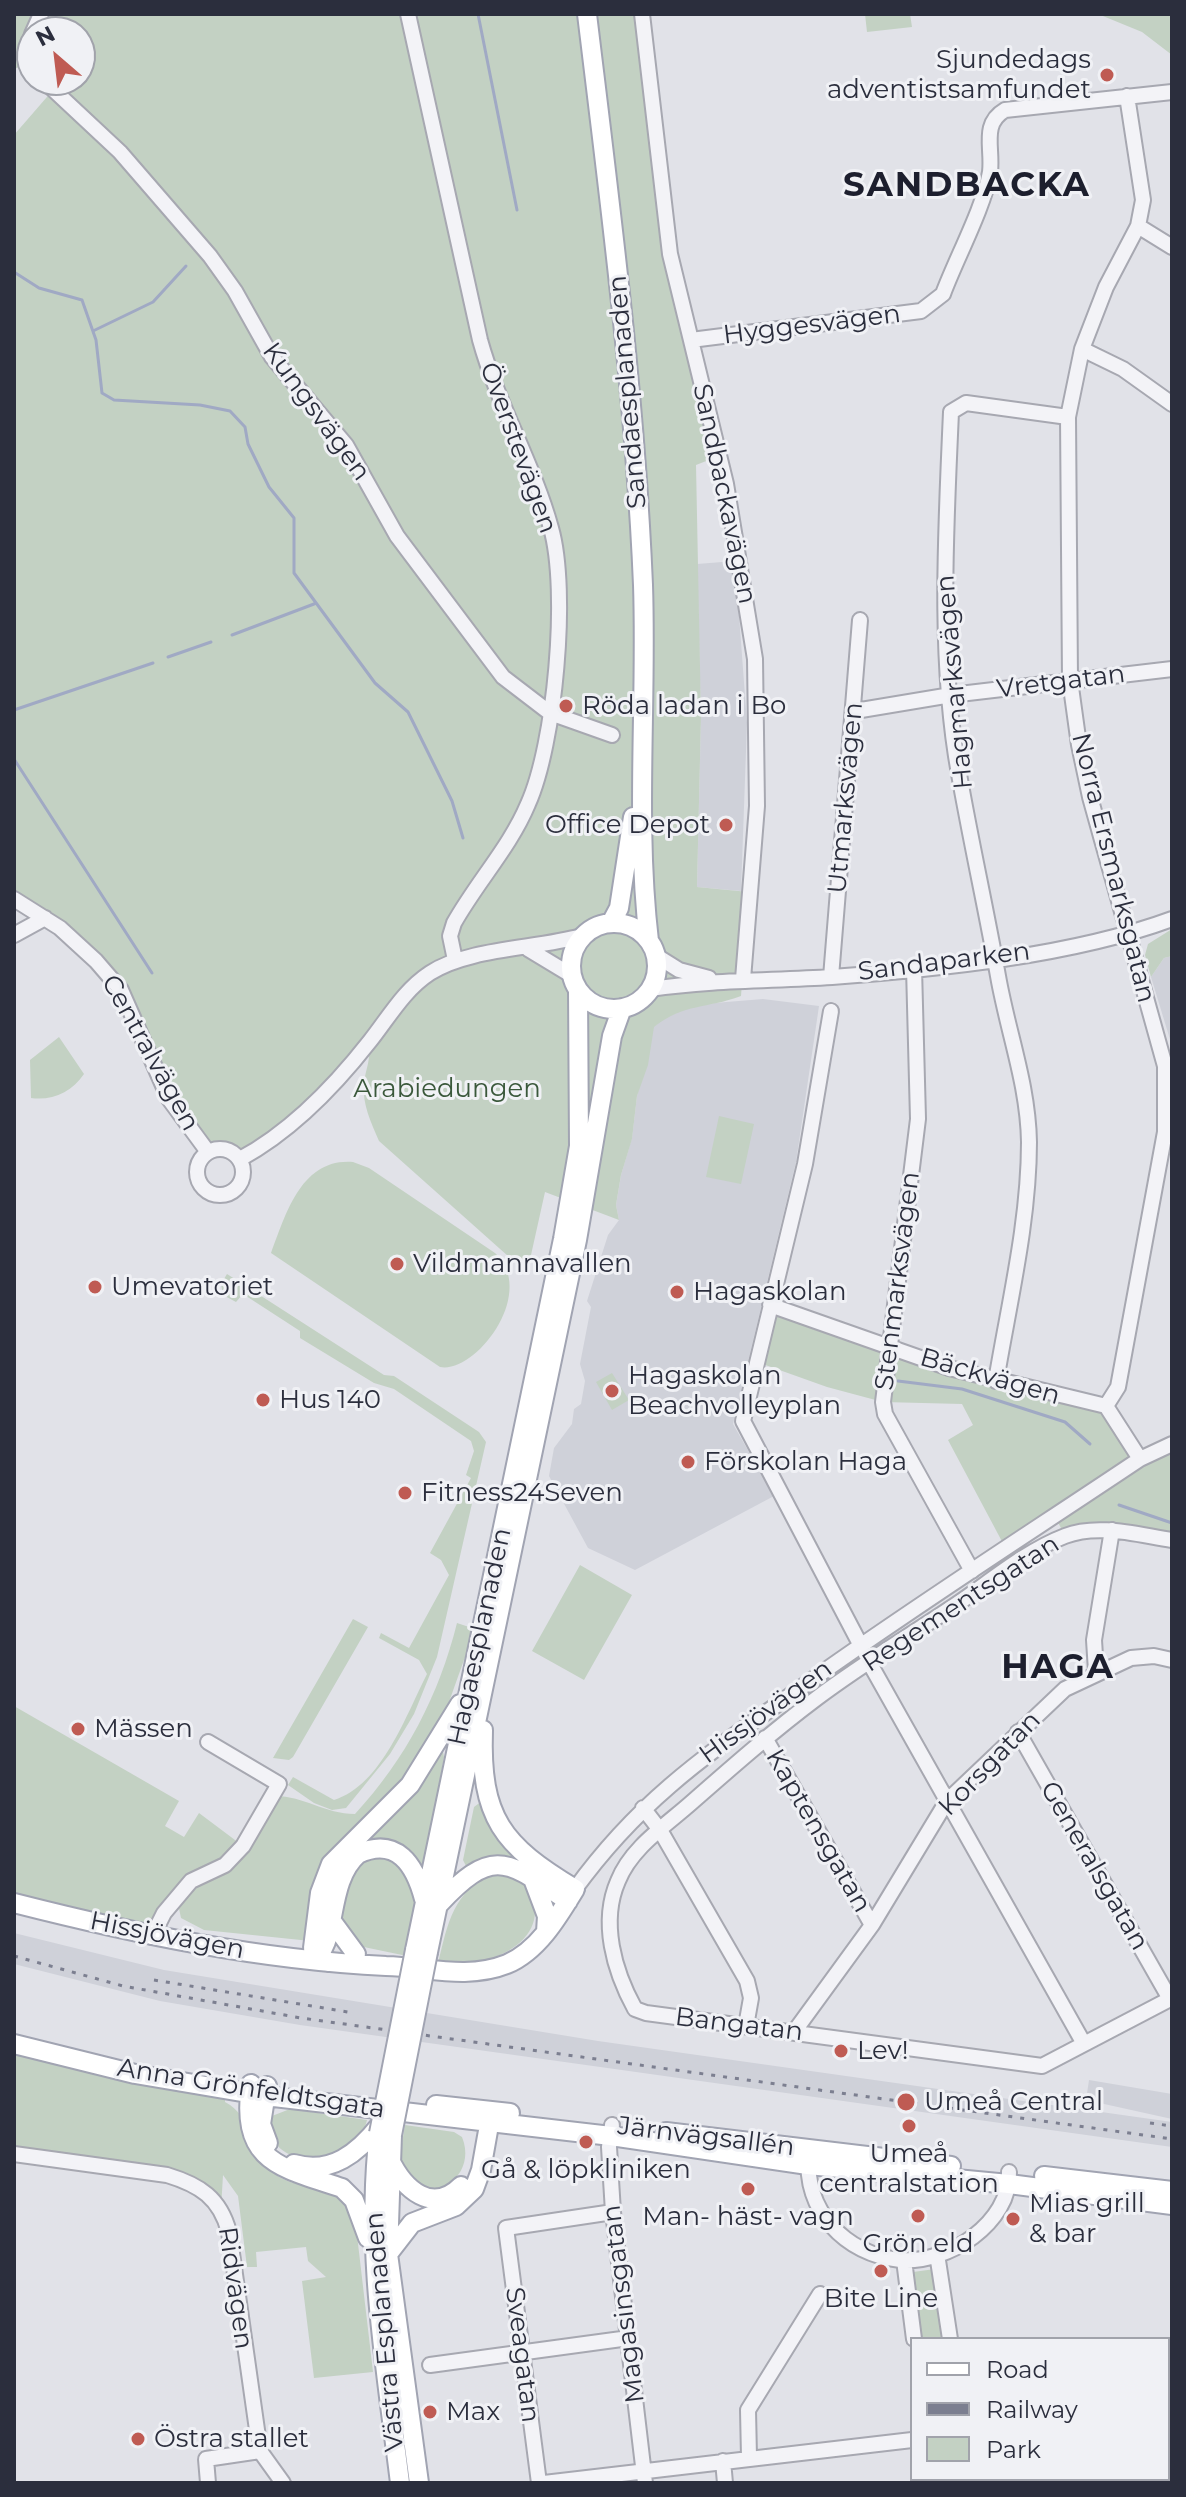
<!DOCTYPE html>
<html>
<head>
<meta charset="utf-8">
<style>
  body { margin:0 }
  #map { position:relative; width:1186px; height:2497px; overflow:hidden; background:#e1e2e8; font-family:Montserrat,sans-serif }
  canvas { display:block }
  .frame { position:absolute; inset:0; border:16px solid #2b2e3d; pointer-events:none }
  .legend { position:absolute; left:910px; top:2337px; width:260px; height:144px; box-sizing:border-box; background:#f0f1f5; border:2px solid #a1a3ab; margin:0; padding:10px 14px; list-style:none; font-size:24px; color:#2b2e3d }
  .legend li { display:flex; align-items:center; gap:16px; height:40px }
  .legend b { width:40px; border:2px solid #a1a3ab }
  .north { position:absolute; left:16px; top:16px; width:80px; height:80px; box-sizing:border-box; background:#f0f1f5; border:2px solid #a1a3ab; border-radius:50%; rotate:332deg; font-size:22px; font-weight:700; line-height:32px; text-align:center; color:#2b2e3d }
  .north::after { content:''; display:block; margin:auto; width:28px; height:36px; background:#bf5b53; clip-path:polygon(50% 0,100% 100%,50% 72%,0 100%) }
</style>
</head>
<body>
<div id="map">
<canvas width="1186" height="2497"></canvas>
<div class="frame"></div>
<ul class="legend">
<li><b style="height:10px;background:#fff"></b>Road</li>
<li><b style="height:10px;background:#7c7f90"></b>Railway</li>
<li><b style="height:22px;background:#c3d1c3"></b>Park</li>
</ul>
<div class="north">N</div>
</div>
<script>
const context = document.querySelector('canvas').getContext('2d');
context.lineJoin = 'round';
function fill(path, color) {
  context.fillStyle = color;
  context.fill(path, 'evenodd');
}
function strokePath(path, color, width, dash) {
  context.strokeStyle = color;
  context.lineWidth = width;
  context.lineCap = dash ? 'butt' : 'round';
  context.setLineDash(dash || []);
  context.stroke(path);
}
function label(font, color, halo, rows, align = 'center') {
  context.font = font + ' Montserrat,sans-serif';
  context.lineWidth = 6;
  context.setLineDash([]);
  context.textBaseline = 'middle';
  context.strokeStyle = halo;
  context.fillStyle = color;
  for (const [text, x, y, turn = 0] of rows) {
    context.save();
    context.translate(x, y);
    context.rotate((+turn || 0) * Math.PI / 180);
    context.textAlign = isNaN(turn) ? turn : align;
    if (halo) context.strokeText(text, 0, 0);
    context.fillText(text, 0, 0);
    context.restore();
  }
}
fill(new Path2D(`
  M735 561 747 723 741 891 697 887 701 717 697 564Z
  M1172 956V1046L1151 977 1164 958Z
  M763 999 819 1006 796 1162 733 1424 774 1496 635 1570 588 1548 549 1476 554 1448 572 1424 574 1409 581 1404 585 1381 580 1364 591 1307 587 1301 608 1235 619 1220 616 1205 621 1175 632 1138 637 1096 653 1027 672 1012 690 1005Z
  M14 1933 164 1970 598 2041 1172 2122V2147L300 2025 160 2001 14 1964Z
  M1089 2080 1172 2094V2119L1086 2100Z`), '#cfd1d9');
fill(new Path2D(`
  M14 14H642L665 212 719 456 696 465 701 717 697 887 749 892 741 996C706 1009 685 1003 654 1027L648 1065 637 1096 632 1139 621 1175 616 1205 619 1220 545 1192 527 1273 379 1141C371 1122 362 1104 364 1084 365 1070 372 1058 368 1045L352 1064 240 1159 224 1148 208 1152 197 1138 139 1024 96 961 14 899V135L53 90 43 80H80V32H32L31 62 14 69Z
  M865 14H910L912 27 867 32Z
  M1098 14H1172V55L1142 32Z
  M1172 929V956L1164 958 1151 977 1145 955 1148 944Z
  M59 1037 84 1074C72 1092 52 1101 31 1098L30 1060Z
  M719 1116 754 1124 741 1184 706 1177Z
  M353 1162 369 1168 495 1253C538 1292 476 1374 440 1367L271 1253C286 1214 301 1158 353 1162Z
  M227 1274 384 1375 394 1376 479 1432 486 1442 437 1657 414 1714 390 1754 346 1808 332 1810 314 1803 288 1785 293 1777 334 1800C382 1785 406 1715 427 1674L419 1660 379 1638 381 1633 409 1648 449 1575 441 1560 430 1553 471 1478 466 1475 474 1451 471 1441 394 1389 374 1383 300 1338V1331L243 1294 236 1302 223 1295 221 1284Z
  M770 1305 949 1368 1106 1406 1140 1459 1172 1444V1540L1061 1528 1055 1517 1006 1549 948 1440 973 1425 962 1404 883 1402 827 1387 757 1362Z
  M612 1373 629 1400 612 1410 596 1382Z
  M580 1565 632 1595 584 1680 532 1651Z
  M353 1619 368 1627 293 1757 289 1760 273 1758Z
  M457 1623 475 1629 439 1730 444 1757 407 1956 359 1946 204 1930 181 1918 177 1899 155 1927 14 1903V1706L179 1801 165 1826 184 1837 199 1813 243 1846 275 1796C304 1796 325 1814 355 1814 406 1759 439 1695 457 1623Z
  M482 1801 504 1844 516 1858 467 1868 463 1860 474 1807Z
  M493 1871C502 1873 516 1875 523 1880 528 1883 531 1890 533 1896 541 1924 526 1943 500 1955 482 1964 458 1964 438 1964 448 1921 453 1894 493 1871Z
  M14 2044 225 2089V2102C252 2115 249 2152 272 2172 300 2195 335 2176 355 2218L373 2372 314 2378 302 2281 326 2277 308 2261 306 2247 256 2252 257 2267H247L238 2196 223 2175 221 2209 200 2188 14 2154Z
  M290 2109 367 2120C357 2170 259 2174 272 2116Z
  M405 2125 454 2132 462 2137C481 2184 413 2214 402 2164 400 2152 403 2137 405 2125Z
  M935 2269 943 2339H921L913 2272Z`), '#c3d1c3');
strokePath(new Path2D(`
  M478 14 517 210
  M14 272 39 288 82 300 96 340 102 393 114 400 200 405 230 411 245 427 248 444 269 487 294 518V573L375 683 408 712 452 801 463 838
  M93 331 153 302 186 266
  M232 635 314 604
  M168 657 211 642
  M14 710 153 663
  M14 759 152 973
  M898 1381 962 1389 1065 1422 1090 1444
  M1119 1505 1172 1523`), '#a0a9c4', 3);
const minor = new Path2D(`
  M408 14 480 340C498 405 533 463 551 528 569 591 555 744 528 804 510 847 477 882 454 923L450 936 455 960
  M642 14 670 254 726 484 755 659 757 806 743 979
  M33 32 41 14
  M32 34 28 49 32 62
  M43 80 120 152 210 256 235 291 272 357 346 445 397 536 503 677 550 713 612 735
  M1138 226 1172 247
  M691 340 921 311 943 294C956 259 984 207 990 172 993 148 981 124 1005 110L1172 92
  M1082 349 1123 369 1172 404
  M855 711 951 695 1172 669
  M14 899 60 928 96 961 121 990 169 1099 208 1152
  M14 935 45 918
  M528 949 571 975
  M655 955 679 970 709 978
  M914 968 918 1119 883 1402 885 1414 972 1571
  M831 977 860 620
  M650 989C713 980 769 981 832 977 939 969 1072 956 1172 919
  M831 1011 805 1164 743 1421 860 1644
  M197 1172a23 23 0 1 1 46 0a23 23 0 1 1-46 0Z
  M240 1159C292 1131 334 1087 370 1041 389 1017 404 990 430 973 469 948 535 949 582 936
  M770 1305 949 1368 1106 1406 1140 1459
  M996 1381C1009 1303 1029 1222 1029 1142 1028 1084 1008 1033 998 976 986 909 971 842 959 774 938 659 946 528 951 412L966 403 1068 417
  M1106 1406 1118 1387 1165 1132V1066L1090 797 1079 745 1070 680 1068 417 1082 349 1106 287 1138 226 1143 200 1127 96
  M1172 1540C1138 1535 1098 1523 1065 1536 1026 1551 991 1581 957 1604 911 1635 862 1664 817 1698 773 1731 732 1767 691 1803 665 1826 631 1848 618 1881 600 1922 614 1971 635 2009L646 2013 1042 2066 1172 1998
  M869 1662 1083 2042
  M1096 1671 1094 1640 1112 1530
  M1018 1732 1170 1999
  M765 1738 872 1925
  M643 1808 660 1830 747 1981 751 1998 746 2026
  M575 1889C643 1795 714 1750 806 1684 915 1606 1028 1534 1140 1459L1172 1444
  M152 1937 164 1913 191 1881 225 1865 243 1846 279 1784 208 1742
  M794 2032 872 1925 947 1801 1065 1689 1131 1658 1154 1656 1172 1660
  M612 2125 609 2147 613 2212 645 2483
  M14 2154 167 2175C200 2185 220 2198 229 2232L260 2451 283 2483
  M809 2155C803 2209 845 2255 900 2260 948 2264 1011 2223 1009 2172
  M937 2254 950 2339
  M904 2260 914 2339
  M430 2365 629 2338
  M1168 2408 1172 2407
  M1168 2425 1172 2456
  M749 2457 748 2410 820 2294
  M723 2461 725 2483
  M967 2479 968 2483
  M208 2483 206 2459 260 2451
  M539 2483 506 2228 613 2212
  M544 2483 912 2440`);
const major = new Path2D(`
  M587 14C610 204 635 394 643 585 647 704 635 823 649 941
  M571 966a43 43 0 1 1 86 0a43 43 0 1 1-86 0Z
  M611 923 619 908 633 817
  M533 1879 547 1916 546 1932
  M14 1903C136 1934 260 1960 386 1966 427 1967 467 1980 507 1964 538 1951 558 1917 575 1889 502 1845 480 1818 483 1730
  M439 1904C494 1845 507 1861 568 1901
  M331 1920 356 1954
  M415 1950 563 1239 579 1146 578 991
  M428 1952 577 1240 612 1036 622 1008
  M312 1960C339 1946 325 1883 358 1854 397 1836 415 1865 424 1899
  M328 1962 318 1957 313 1948 320 1893 331 1864 410 1785 460 1704
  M14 2044 135 2074 265 2096 611 2136 808 2165 1009 2184 1172 2205
  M251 2084C240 2163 280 2167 342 2188L354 2200 368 2238
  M267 2086 261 2124 268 2143
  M436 2105 510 2113
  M666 2132 951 2166
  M379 2133C365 2250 386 2368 400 2483
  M392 2135 388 2254 419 2483
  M390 2160C404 2189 432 2215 461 2186
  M294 2164C331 2175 358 2153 380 2125
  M1044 2176 1172 2191
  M388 2254 412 2223 456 2206 474 2189 481 2170 491 2114`);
strokePath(minor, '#a7a8b1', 18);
strokePath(major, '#a1a4b2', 22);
strokePath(minor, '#f3f3f7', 14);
strokePath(major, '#fff', 18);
strokePath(new Path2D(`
  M14 1956 123 1986 301 2018 1172 2139
  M154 1980 348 2012
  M1150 2123 1172 2126`), '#7c7f90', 3, [4, 8]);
const majorBridge = new Path2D(`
  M379 2133 415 1950
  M392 2135 428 1952`);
strokePath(majorBridge, '#a1a4b2', 22, []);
strokePath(majorBridge, '#fff', 18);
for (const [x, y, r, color] of [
  [1107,75,8,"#bf5b53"],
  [566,706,8,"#bf5b53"],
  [726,825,8,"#bf5b53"],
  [397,1264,8,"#bf5b53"],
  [95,1287,8,"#bf5b53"],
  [677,1292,8,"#bf5b53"],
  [612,1391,8,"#bf5b53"],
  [263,1400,8,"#bf5b53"],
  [688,1462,8,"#bf5b53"],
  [405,1493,8,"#bf5b53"],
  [78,1729,8,"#bf5b53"],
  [841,2051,8,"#bf5b53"],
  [906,2102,10,"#bf5b53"],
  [909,2126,8,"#bf5b53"],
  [586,2142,8,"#bf5b53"],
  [748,2189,8,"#bf5b53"],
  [918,2216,8,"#bf5b53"],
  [1013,2219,8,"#bf5b53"],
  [881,2271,8,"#bf5b53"],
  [430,2412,8,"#bf5b53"],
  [138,2439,8,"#bf5b53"]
]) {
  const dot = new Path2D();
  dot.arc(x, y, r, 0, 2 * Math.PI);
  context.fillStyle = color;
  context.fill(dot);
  strokePath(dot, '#f0f1f5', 3);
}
label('26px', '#2b2e3d', '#f0f1f5', [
  ["Sjundedags",1091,60,"right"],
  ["adventistsamfundet",1091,90,"right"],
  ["Röda ladan i Bo",582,706],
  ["Office Depot",710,825,"right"],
  ["Vildmannavallen",413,1264],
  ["Umevatoriet",111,1287],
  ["Hagaskolan",693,1292],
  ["Hagaskolan",628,1376],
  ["Beachvolleyplan",628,1406],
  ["Hus 140",279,1400],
  ["Förskolan Haga",704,1462],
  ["Fitness24Seven",421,1493],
  ["Mässen",94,1729],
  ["Lev!",857,2051],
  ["Umeå Central",924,2102],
  ["Umeå",909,2154,"center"],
  ["centralstation",909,2184,"center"],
  ["Gå & löpkliniken",586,2170,"center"],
  ["Mias grill",1029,2204],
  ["& bar",1029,2234],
  ["Man- häst- vagn",748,2217,"center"],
  ["Grön eld",918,2244,"center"],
  ["Bite Line",881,2299,"center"],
  ["Max",446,2412],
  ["Östra stallet",154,2439]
], 'left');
label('26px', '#2b2e3d', '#f0f1f5', [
  ["Hyggesvägen",812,325,-7],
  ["Sandaesplanaden",628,392,-95],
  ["Kungsvägen",316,412,54],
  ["Överstevägen",518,448,70],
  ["Sandbackavägen",724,494,78],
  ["Hagmarksvägen",955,682,-95],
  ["Vretgatan",1061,682,-7],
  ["Utmarksvägen",846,798,-85],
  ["Norra Ersmarksgatan",1113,868,76],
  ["Sandaparken",944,962,-7],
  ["Centralvägen",150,1053,61],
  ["Stenmarksvägen",898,1281,-83],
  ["Bäckvägen",990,1377,16],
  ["Regementsgatan",961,1604,-33],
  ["Hagaesplanaden",480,1637,-78],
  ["Hissjövägen",766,1712,-36],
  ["Korsgatan",990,1764,-46],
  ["Kaptensgatan",818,1831,60],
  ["Generalsgatan",1094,1866,60],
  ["Hissjövägen",167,1936,11],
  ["Bangatan",739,2025,7],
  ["Anna Grönfeldtsgata",251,2089,9],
  ["Järnvägsallén",706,2137,7],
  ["Ridvägen",235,2288,82],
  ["Magasinsgatan",624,2304,-97],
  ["Västra Esplanaden",385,2332,-95],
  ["Sveagatan",522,2355,83]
]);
label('26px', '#3a583b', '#f0f1f5', [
  ["Arabiedungen",447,1089]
]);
context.letterSpacing = '2px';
label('bold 34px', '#1d1f2e', '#f0f1f5', [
  ["SANDBACKA",967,186],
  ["HAGA",1058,1668]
]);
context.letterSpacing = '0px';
</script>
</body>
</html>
